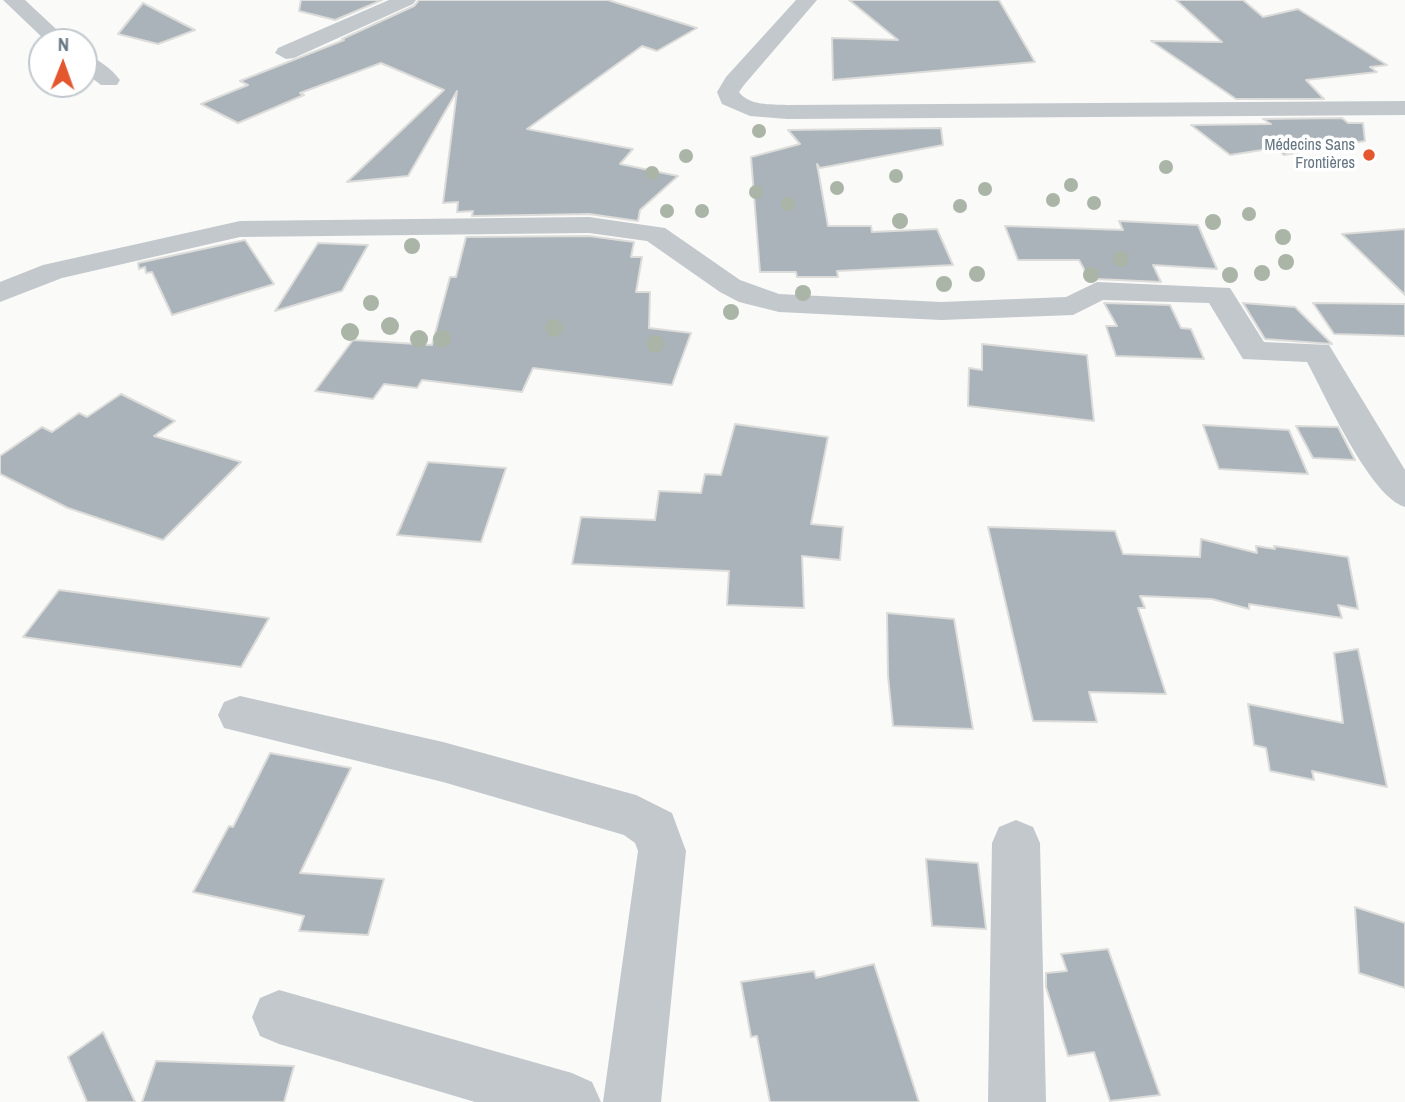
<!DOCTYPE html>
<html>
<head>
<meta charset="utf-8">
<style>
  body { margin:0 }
  #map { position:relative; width:1405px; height:1102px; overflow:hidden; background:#fafaf8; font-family:"Archivo Narrow",sans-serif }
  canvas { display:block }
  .north { position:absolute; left:28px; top:28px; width:70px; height:70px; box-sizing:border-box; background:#fff; border:2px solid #c1c8cd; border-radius:50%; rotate:1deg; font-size:19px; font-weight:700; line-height:28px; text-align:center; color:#657683 }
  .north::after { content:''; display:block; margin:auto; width:24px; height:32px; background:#e4572e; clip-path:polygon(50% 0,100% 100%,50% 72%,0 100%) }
</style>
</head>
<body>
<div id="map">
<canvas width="1405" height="1102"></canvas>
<div class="north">N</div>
</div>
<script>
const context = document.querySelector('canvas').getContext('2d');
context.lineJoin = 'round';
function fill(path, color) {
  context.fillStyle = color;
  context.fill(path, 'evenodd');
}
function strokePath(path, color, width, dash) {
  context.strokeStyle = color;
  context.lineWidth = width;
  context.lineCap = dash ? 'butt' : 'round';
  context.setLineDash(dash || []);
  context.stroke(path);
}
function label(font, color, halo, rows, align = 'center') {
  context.font = font + ' "Archivo Narrow",sans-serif';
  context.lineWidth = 7;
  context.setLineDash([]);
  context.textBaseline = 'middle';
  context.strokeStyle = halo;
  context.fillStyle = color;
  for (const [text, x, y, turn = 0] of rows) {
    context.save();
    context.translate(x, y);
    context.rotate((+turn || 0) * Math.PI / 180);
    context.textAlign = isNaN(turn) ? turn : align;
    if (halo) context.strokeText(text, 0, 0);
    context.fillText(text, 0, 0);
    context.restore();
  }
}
const building = new Path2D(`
  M301 0H382L335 20 299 11Z
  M419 0H608L697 28 657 51 642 46 527 129 633 149 620 164 678 176 640 210 638 221 589 214 472 216 473 211 457 212 458 202 443 203 457 91 408 176 347 182 444 90 381 63 300 93 304 95 238 123 201 104 248 85 240 81 344 40 342 39 414 6Z
  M849 0H999L1035 62 833 80 832 38 898 40Z
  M1176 0H1243L1263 17 1298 9 1387 65 1370 67 1377 72 1306 80 1324 99H1236L1151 41 1222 42Z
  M143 3 195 30 158 44 118 34Z
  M1342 118 1348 123H1363L1365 141 1284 155 1275 148 1230 155 1191 125 1271 124 1263 119Z
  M941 128 943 145 820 168 817 164 828 226H871L872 232 937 229 953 265 837 271 838 277H797L796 272H760L751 157 800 144 788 130Z
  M1119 221 1198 225 1217 269 1153 265 1161 282 1097 279 1091 282 1079 260H1018L1005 226 1123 230Z
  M1405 229V295L1342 234Z
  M589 236 634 242 631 257H642L636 292H650L649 328 691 333 672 385 533 368 522 392 422 380 417 388 384 384 373 399 315 391 353 340 432 345 450 277H456L466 237Z
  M245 240 274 284 172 315 152 272 146 273 145 267 139 269 138 263Z
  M318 243 368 245 342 291 275 311Z
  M1104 303 1170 305 1181 328 1191 329 1204 359 1116 356 1106 326H1117Z
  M1243 303 1295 307 1332 344 1265 339Z
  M1313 303 1405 304V336L1334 334Z
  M982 344 1087 355 1094 421 968 406 969 368 982 370Z
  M121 394 175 421 154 436 241 462 163 540 68 508 0 474V456L42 427 52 432 79 413 87 417Z
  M735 424 828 437 811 524 843 527 840 560 802 556 804 608 727 605 729 571 572 564 581 517 655 520 659 491 701 493 705 474 721 475Z
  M1203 425 1289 430 1308 474 1219 469Z
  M1296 426 1338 427 1355 460 1313 458Z
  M428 462 506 468 481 542 397 535Z
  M988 527 1115 531 1123 554 1200 557 1201 539 1257 553 1256 546 1275 549 1274 546 1348 557 1358 609 1338 605 1342 618 1249 604V609L1212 599 1140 596 1145 608H1138L1166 694 1089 692 1097 722 1033 721Z
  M59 590 269 618 241 667 23 637Z
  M887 613 954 619 973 729 893 726 888 676Z
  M1358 649 1387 787 1312 771 1314 780 1270 771 1266 748 1254 745 1248 704 1343 723 1334 653Z
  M270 753 351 768 300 873 384 879 368 935 299 931 304 916 193 892 229 826 233 827Z
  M926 859 978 863 986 929 932 926Z
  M1355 907 1405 923V988L1359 973Z
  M1108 949 1160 1095 1110 1101 1094 1052 1068 1056 1046 987V973L1067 971 1061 954Z
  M874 964 919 1102H770L757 1036 751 1037 741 982 814 971 816 978Z
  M103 1032 135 1102H87L68 1057Z
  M156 1061 294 1066 284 1102H142Z`);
fill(building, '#aab3b9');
strokePath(building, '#dcdcda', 2);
fill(new Path2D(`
  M3 0H25L70 42H47Z
  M389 0H416L413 4 294 58 286 59 275 53 278 48Z
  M796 0H817L744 85 739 92C749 106 771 104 787 105L1405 101V115L787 119 750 116 722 104 717 92 726 77Z
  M84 54C97 58 112 69 120 80L117 85H101L84 72Z
  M589 217 665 228 740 280 779 294 941 302 1066 297 1097 282 1230 288 1264 342 1329 345 1405 470V507C1370 497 1326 397 1307 362L1243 359 1209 303 1103 300 1073 315 941 320 779 312 739 302 720 292 647 241 589 233 240 237 62 278 0 302V282L43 265 240 221Z
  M240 696 443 742 636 795 672 813 686 851 661 1102H603L638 851 635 843 624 835 443 782 224 728 218 715 224 702Z
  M1016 820 1033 827 1040 843 1046 1102H988L992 843 999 827Z
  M279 990 572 1073 592 1082 601 1102H475L279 1044 260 1036 252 1017 260 998Z`), '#c3c8cc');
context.fillStyle = '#aab4a7';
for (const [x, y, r] of [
  [759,131,7],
  [686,156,7],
  [1166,167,7],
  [652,173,7],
  [896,176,7],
  [1071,185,7],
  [837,188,7],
  [985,189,7],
  [756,192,7],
  [1053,200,7],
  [1094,203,7],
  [788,204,7],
  [960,206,7],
  [667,211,7],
  [702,211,7],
  [1249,214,7],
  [900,221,8],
  [1213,222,8],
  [1283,237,8],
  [412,246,8],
  [1121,259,8],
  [1286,262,8],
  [1262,273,8],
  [977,274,8],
  [1091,275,8],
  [1230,275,8],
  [944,284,8],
  [803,293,8],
  [371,303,8],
  [731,312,8],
  [390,326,9],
  [554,328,9],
  [350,332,9],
  [419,339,9],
  [442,339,9],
  [655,344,9]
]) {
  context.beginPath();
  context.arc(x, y, r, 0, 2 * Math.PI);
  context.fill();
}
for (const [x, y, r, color] of [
  [1369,155,7,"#e4572e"]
]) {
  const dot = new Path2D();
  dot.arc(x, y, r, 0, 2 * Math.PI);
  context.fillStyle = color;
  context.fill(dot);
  strokePath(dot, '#fff', 2.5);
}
label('16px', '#657683', '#fff', [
  ["Médecins Sans",1355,146],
  ["Frontières",1355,164]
], 'right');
</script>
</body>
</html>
